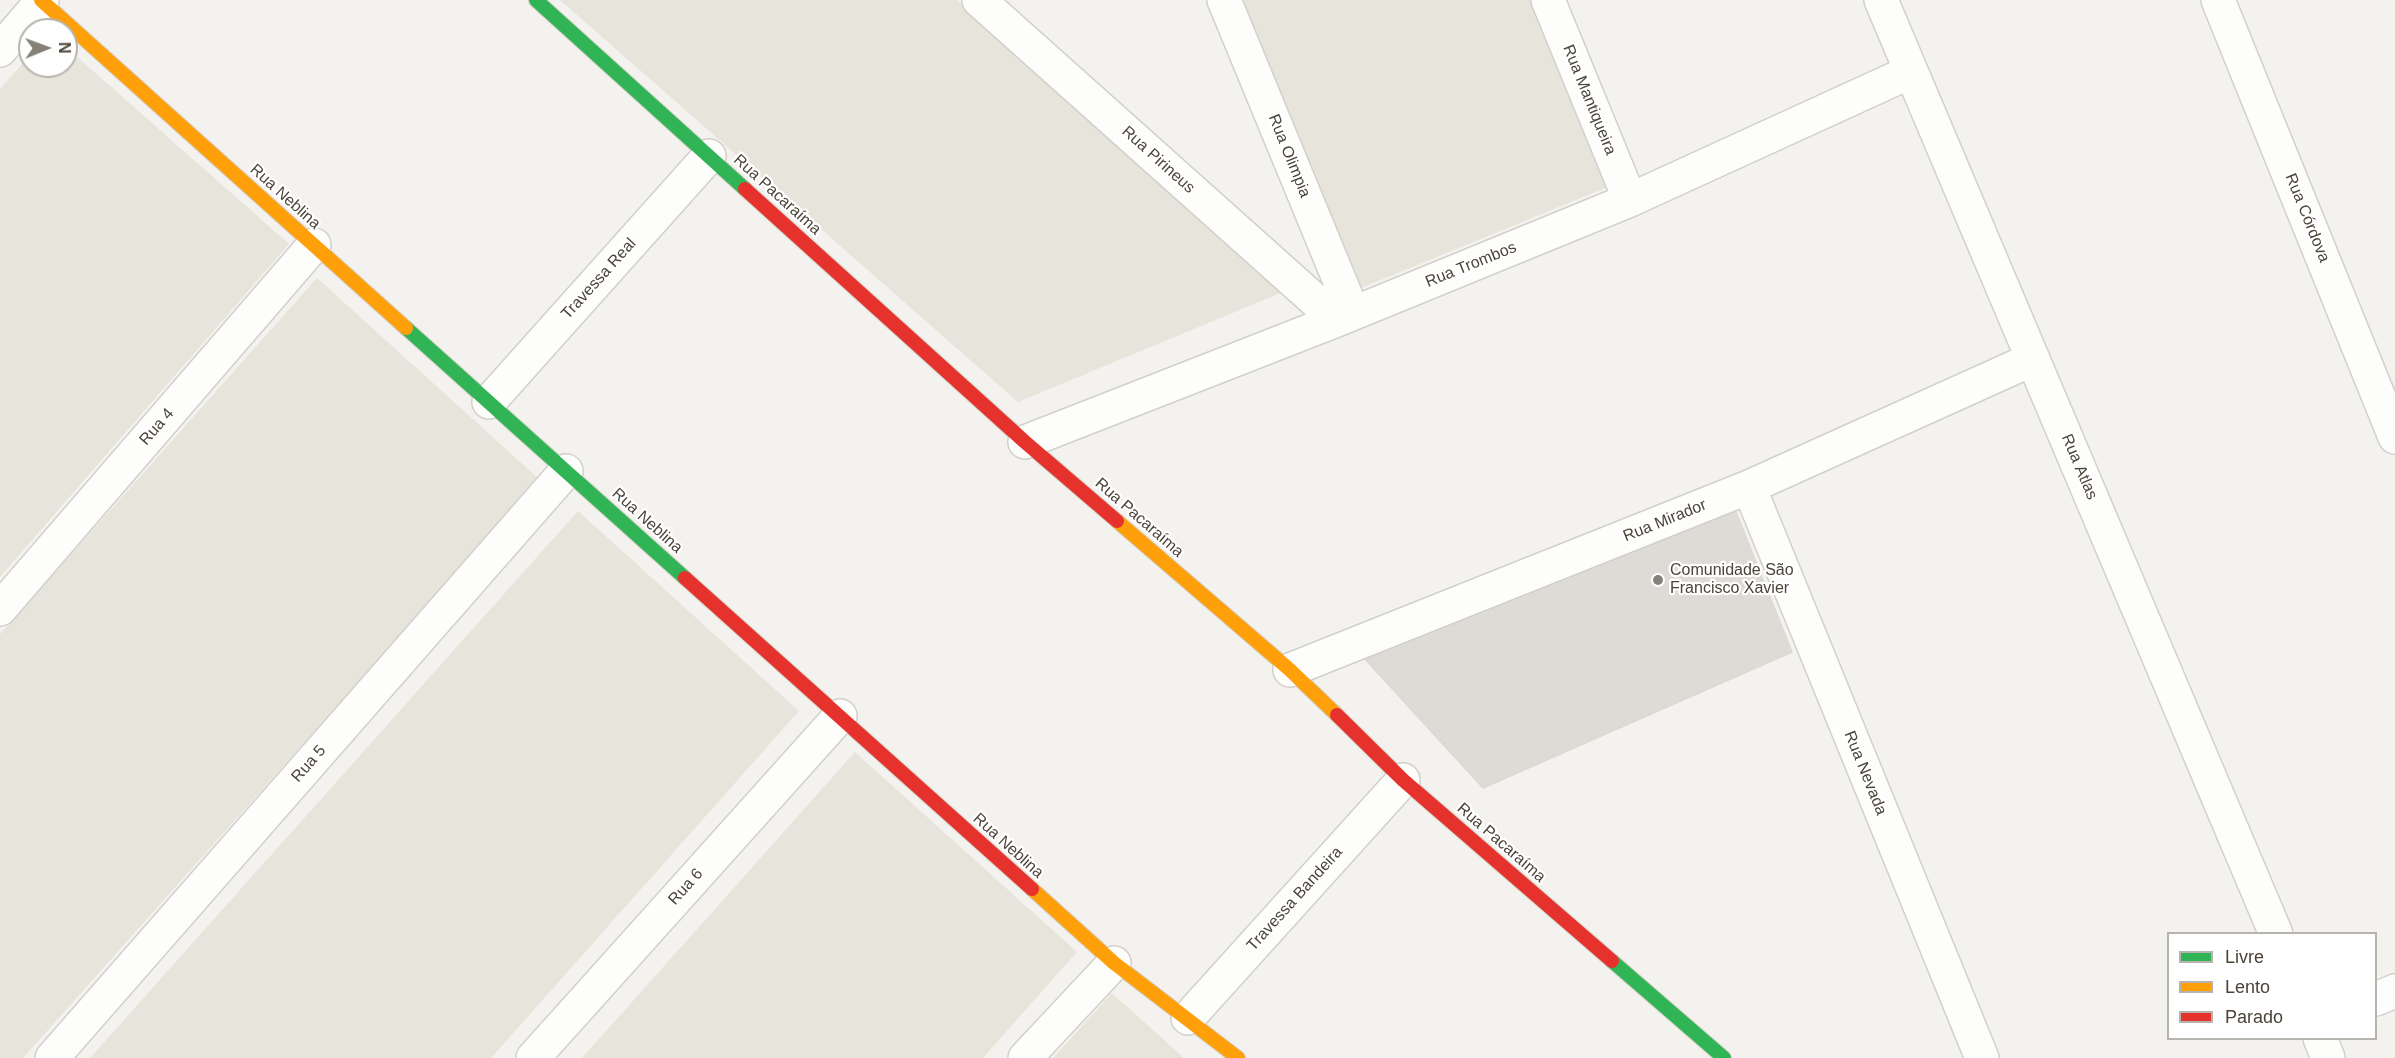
<!DOCTYPE html>
<html>
<head>
<meta charset="utf-8">
<style>
  body { margin:0 }
  #map { position:relative; width:2395px; height:1058px; overflow:hidden; background:#f4f2ee; font-family:Arial,sans-serif }
  canvas { display:block }
  .legend { position:absolute; left:2167px; top:932px; width:210px; height:108px; box-sizing:border-box; background:#fff; border:2px solid #b7b4b0; margin:0; padding:8px 10px; list-style:none; font-size:18px; color:#4b4439 }
  .legend li { display:flex; align-items:center; gap:12px; height:30px }
  .legend b { width:30px; border:2px solid #b7b4b0 }
  .north { position:absolute; left:18px; top:18px; width:60px; height:60px; box-sizing:border-box; background:#fff; border:2px solid #b7b4b0; border-radius:50%; rotate:89deg; font-size:16px; font-weight:700; line-height:24px; text-align:center; color:#4b4439 }
  .north::after { content:''; display:block; margin:auto; width:21px; height:27px; background:#868178; clip-path:polygon(50% 0,100% 100%,50% 72%,0 100%) }
</style>
</head>
<body>
<div id="map">
<canvas width="2395" height="1058"></canvas>
<ul class="legend">
<li><b style="height:8px;background:#30b455"></b>Livre</li>
<li><b style="height:8px;background:#ff9f0a"></b>Lento</li>
<li><b style="height:8px;background:#e5322d"></b>Parado</li>
</ul>
<div class="north">N</div>
</div>
<script>
const context = document.querySelector('canvas').getContext('2d');
context.lineJoin = 'round';
function fill(path, color) {
  context.fillStyle = color;
  context.fill(path, 'evenodd');
}
function strokePath(path, color, width, dash) {
  context.strokeStyle = color;
  context.lineWidth = width;
  context.lineCap = dash ? 'butt' : 'round';
  context.setLineDash(dash || []);
  context.stroke(path);
}
function label(font, color, halo, rows, align = 'center') {
  context.font = font + ' Arial,sans-serif';
  context.lineWidth = 4.5;
  context.setLineDash([]);
  context.textBaseline = 'middle';
  context.strokeStyle = halo;
  context.fillStyle = color;
  for (const [text, x, y, turn = 0] of rows) {
    context.save();
    context.translate(x, y);
    context.rotate((+turn || 0) * Math.PI / 180);
    context.textAlign = isNaN(turn) ? turn : align;
    if (halo) context.strokeText(text, 0, 0);
    context.fillText(text, 0, 0);
    context.restore();
  }
}
fill(new Path2D(`
  M560 0H957L1283 292 1018 402Z
  M1243 0H1533L1610 186 1361 288Z
  M66 47 289 244 0 577V89L30 55V66H66Z
  M317 278 539 479 23 1058H0V634Z
  M578 511 799 711 491 1058H90Z
  M855 752 1077 952 983 1058H582Z
  M1112 993 1184 1058H1053Z`), '#e7e4dc');
const building = new Path2D(`
  M1734 507 1792 652 1483 788 1363 657Z`);
fill(building, '#dedbd6');
strokePath(building, '#dcd9d4', 1.5);
const street = new Path2D(`
  M979 0 1337 320
  M1224 0 1353 313
  M1548 0 1630 200
  M1881 0 2276 934
  M2218 0 2395 437
  M0 50 42 1
  M489 402 709 156
  M1025 442 1337 320 1630 200 1910 72
  M1749 487 1982 1058
  M0 609 314 245
  M1290 670 1749 487 2033 359
  M2376 999 2395 991
  M1188 1018 1403 780
  M2320 1038 2328 1058
  M52 1058 566 471
  M533 1058 840 716
  M1025 1058 1114 963`);
const fast = new Path2D(`
  M536 0 745 189
  M406 328 685 578
  M1612 961 1724 1058`);
const slow = new Path2D(`
  M41 0 406 328
  M1117 521 1290 670 1337 715
  M1032 889 1114 963 1238 1058`);
const jam = new Path2D(`
  M745 189 1025 442 1117 521
  M685 578 1032 889
  M1337 715 1403 780 1612 961`);
strokePath(street, '#d2d0cb', 36);
strokePath(fast, '#d3cfc5', 16);
strokePath(slow, '#d3cfc5', 16);
strokePath(jam, '#d3cfc5', 16);
strokePath(street, '#fdfdfc', 33);
strokePath(fast, '#30b455', 14);
strokePath(slow, '#ff9f0a', 14);
strokePath(jam, '#e5322d', 14);
for (const [x, y, r, color] of [
  [1658,580,6,"#868178"]
]) {
  const dot = new Path2D();
  dot.arc(x, y, r, 0, 2 * Math.PI);
  context.fillStyle = color;
  context.fill(dot);
  strokePath(dot, '#fff', 2);
}
label('16px', '#4b4439', '#fff', [
  ["Rua Mantiqueira",1589,100,68],
  ["Rua Olimpia",1289,156,68],
  ["Rua Pirineus",1158,160,42],
  ["Rua Pacaraíma",777,195,42],
  ["Rua Neblina",285,197,42],
  ["Rua Córdova",2307,218,68],
  ["Rua Trombos",1471,265,-22],
  ["Travessa Real",599,279,-48],
  ["Rua 4",157,427,-49],
  ["Rua Atlas",2079,467,67],
  ["Rua Pacaraíma",1139,518,41],
  ["Rua Neblina",647,521,42],
  ["Rua Mirador",1665,521,-22],
  ["Rua 5",309,764,-49],
  ["Rua Nevada",1865,773,68],
  ["Rua Pacaraíma",1501,843,41],
  ["Rua Neblina",1008,846,42],
  ["Rua 6",686,887,-48],
  ["Travessa Bandeira",1295,899,-48]
]);
label('16px', '#4b4439', '#fff', [
  ["Comunidade São",1670,571],
  ["Francisco Xavier",1670,589]
], 'left');
</script>
</body>
</html>
